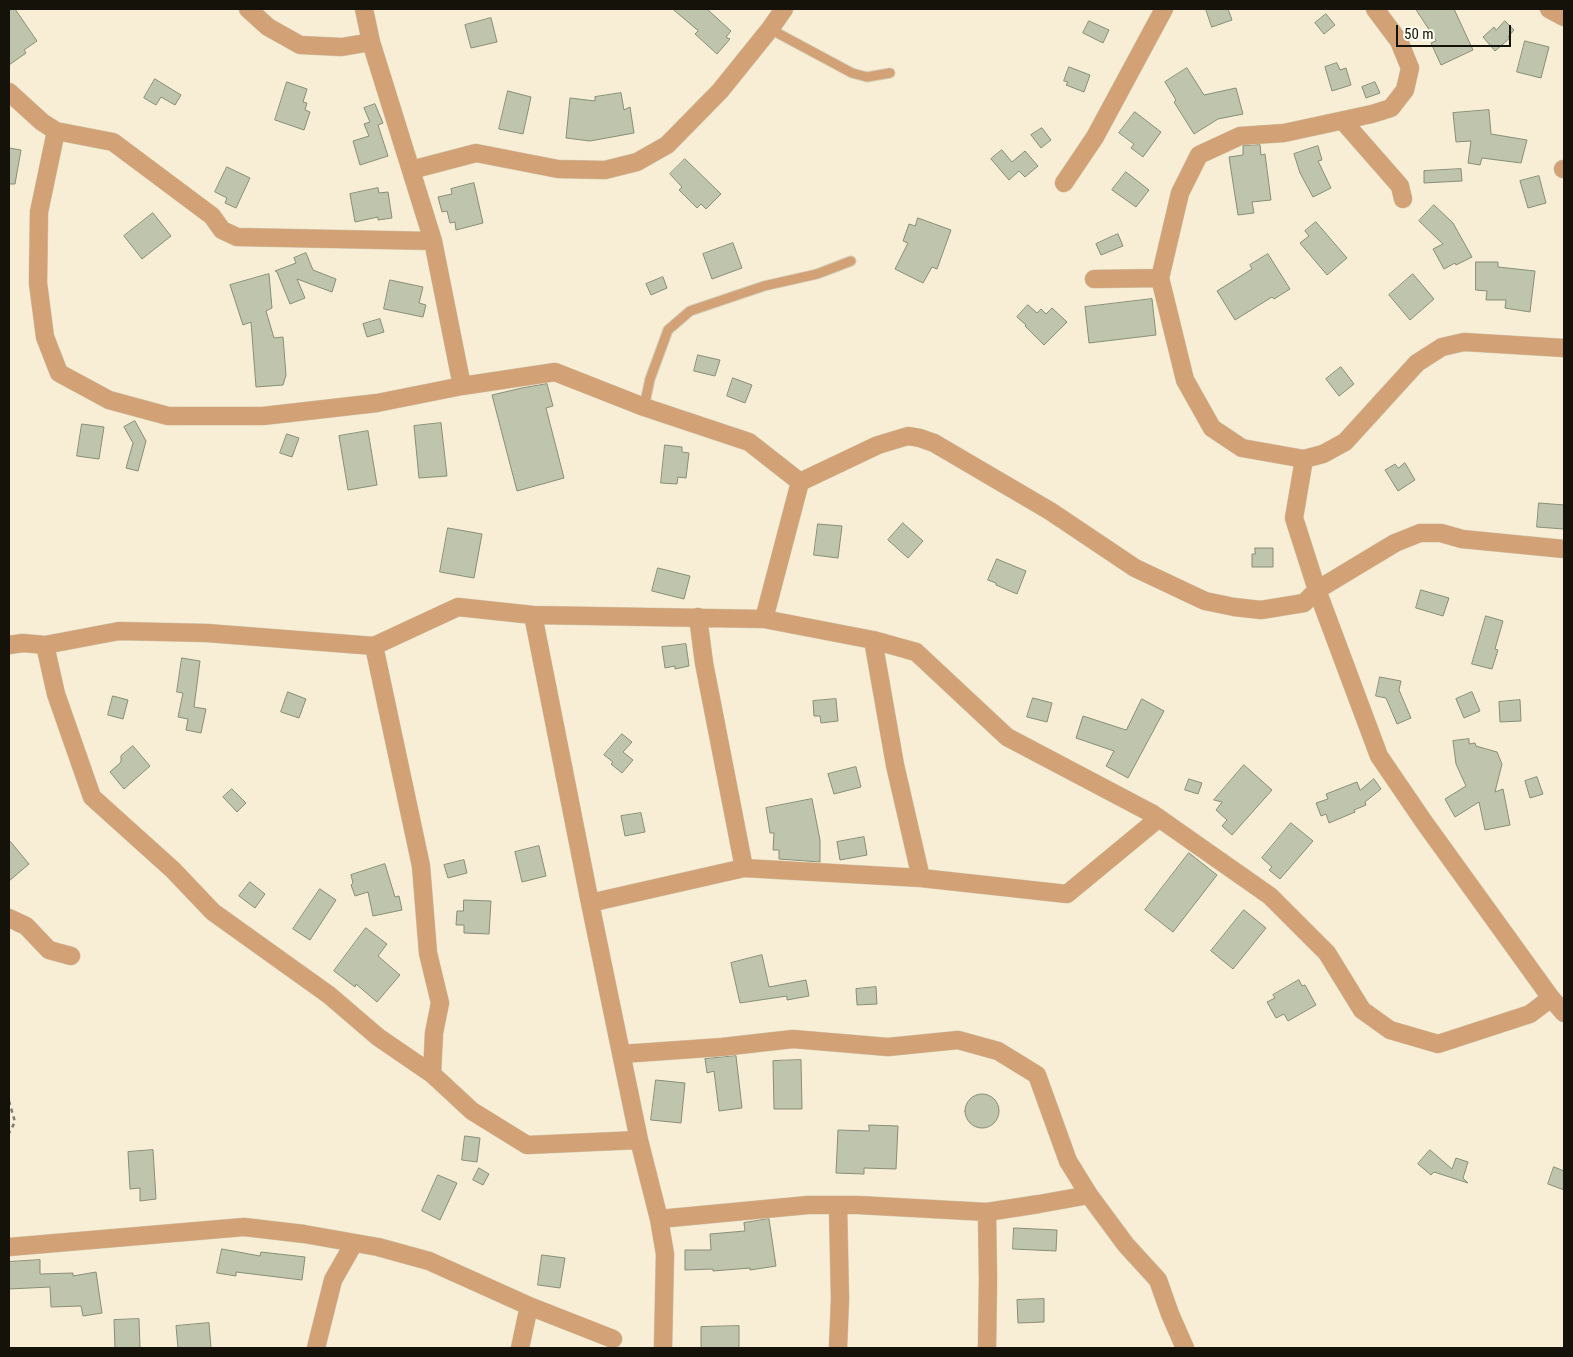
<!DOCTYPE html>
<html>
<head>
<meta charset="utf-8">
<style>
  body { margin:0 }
  #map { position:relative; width:1573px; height:1357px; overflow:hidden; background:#f7eed5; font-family:"Roboto Condensed",sans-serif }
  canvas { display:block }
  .frame { position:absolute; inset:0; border:10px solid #151209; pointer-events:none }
  .scale { position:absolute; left:1396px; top:25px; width:115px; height:22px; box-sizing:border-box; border:2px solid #151209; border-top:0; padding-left:6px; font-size:15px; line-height:18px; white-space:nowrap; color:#151209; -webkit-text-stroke:4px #fffcf1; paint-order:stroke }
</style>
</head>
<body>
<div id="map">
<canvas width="1573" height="1357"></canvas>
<div class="frame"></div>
<div class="scale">50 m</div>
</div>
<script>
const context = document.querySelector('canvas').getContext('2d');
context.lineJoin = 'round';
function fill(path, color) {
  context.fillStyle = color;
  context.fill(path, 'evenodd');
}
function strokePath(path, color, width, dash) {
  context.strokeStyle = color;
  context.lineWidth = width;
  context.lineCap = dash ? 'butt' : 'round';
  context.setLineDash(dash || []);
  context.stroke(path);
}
const building = new Path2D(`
  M9 9H15L37 41 24 50 26 53 9 65Z
  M673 9H707L731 31 726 37 730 39 717 54 695 34 698 31Z
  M1206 9H1228L1232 20 1212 27Z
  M1416 9H1454L1473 50 1441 65 1431 43 1436 41Z
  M1326 14 1335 25 1324 34 1315 23Z
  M491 18 497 42 471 48 465 25Z
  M1089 21 1109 30 1103 43 1083 33Z
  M1505 21 1514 30 1508 37H1511L1495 51 1483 37 1494 27 1496 30Z
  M1525 41 1549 47 1541 78 1517 72Z
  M1337 63 1340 70 1346 68 1351 85 1332 91 1325 67Z
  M1069 67 1090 75 1084 92 1066 85 1068 82 1064 81Z
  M1187 68 1204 95 1236 88 1243 114 1218 119 1194 134 1174 102 1176 100 1165 82Z
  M155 79 181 95 175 105 161 97 156 105 144 98Z
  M287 82 307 89 303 102 307 103 305 110 310 112 304 130 275 120Z
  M1375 82 1380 93 1366 98 1362 87Z
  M508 91 531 97 523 134 499 129Z
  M621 93 624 110 630 107 634 133 590 141 566 138 570 98 595 101V97Z
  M375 104 383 123 378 125 388 156 360 165 353 141 369 136 364 124 370 122 364 108Z
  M1489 110 1491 134 1527 140 1521 163 1482 158 1480 165 1468 163 1471 141 1456 142 1453 113Z
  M1135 112 1161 132 1143 157 1131 148 1134 144 1119 133Z
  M1042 128 1051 140 1041 148 1031 135Z
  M1260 145 1261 155 1265 154 1271 200 1252 202 1254 213 1238 215 1229 157 1243 155V146Z
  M1318 146 1322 160 1318 161 1331 188 1313 197 1300 173 1294 154Z
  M9 148 21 150 15 184H9Z
  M1002 150 1012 162 1025 151 1038 166 1025 177 1019 171 1009 180 991 159Z
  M685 159 721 194 706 209 701 204 697 208 679 190 682 187 670 174Z
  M227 167 250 178 236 208 225 203 227 198 215 192Z
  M1461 169 1462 181 1424 183V171Z
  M1126 172 1149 190 1136 207 1112 190Z
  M1539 176 1546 203 1528 208 1520 181Z
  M474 183 483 223 456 230 455 222 450 223 447 211 442 212 438 197 452 194 451 189Z
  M378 188 379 193 388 192 392 218 378 220V217L355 222 350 194Z
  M1434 205 1453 223 1472 257 1456 265 1455 263 1444 269 1433 249 1443 244 1419 221Z
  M153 213 171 236 142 259 124 236Z
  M918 218 951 230 937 269 932 267 923 283 895 269 908 243 903 241 909 224 915 226Z
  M1316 222 1347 258 1327 275 1300 243 1309 236 1305 231Z
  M1118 234 1123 246 1101 255 1096 244Z
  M733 243 742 268 712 279 703 254Z
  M306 253 313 270 336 279 332 292 297 279 305 298 290 304 277 272 275 271 296 263 294 258Z
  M1268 254 1290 289 1274 299 1272 297 1235 320 1217 291 1252 269 1250 265Z
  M1476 262H1498V267L1535 271 1530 312 1505 308 1506 300H1486L1487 291 1476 290Z
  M269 274 272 308 266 311 274 338 283 337 286 375 283 385 256 387 251 322 243 325 230 285Z
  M1413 274 1434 299 1410 320 1389 295Z
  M663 277 667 288 651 295 646 284Z
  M390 280 423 287 419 303 426 305 423 317 384 309Z
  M1152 299 1156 335 1089 343 1085 307Z
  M1028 305 1037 313 1041 309 1046 314 1052 308 1067 322 1044 345 1025 326 1026 325 1017 317Z
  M380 319 384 332 367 337 363 324Z
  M698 355 720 360 715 376 694 371Z
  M1341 367 1354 384 1339 396 1326 379Z
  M733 378 752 385 745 403 727 396Z
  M547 384 553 406 546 408 564 478 517 491 492 395 522 388Z
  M135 421 146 441 138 471 126 468 133 443 124 427Z
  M441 423 447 476 419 478 414 426Z
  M82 424 104 427 99 459 77 456Z
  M368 431 377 485 348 490 339 436Z
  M287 434 299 438 292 457 280 453Z
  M665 445 682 447V452L689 453 686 478 678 477 677 484 661 483Z
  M1405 463 1415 480 1398 491 1385 470 1395 464 1398 468Z
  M1539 503 1564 505V529L1537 527Z
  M903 523 923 541 908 558 888 540Z
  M818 524 842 526 838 558 814 555Z
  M448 528 482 534 474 578 440 572Z
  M1255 548H1273V567H1252V554H1255Z
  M997 559 1026 571 1017 594 996 585V583L988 580Z
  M658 568 690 576 684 599 652 591Z
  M1421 590 1449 598 1443 616 1416 608Z
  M1486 616 1503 621 1495 649 1498 650 1492 669 1472 664Z
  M686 644 689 666 675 669V666L665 668 662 647Z
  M182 658 200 661 194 707 206 709 201 733 186 730 188 719 178 717 183 693 177 692Z
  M1380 677 1401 681 1399 690 1411 718 1397 724 1386 698 1376 696Z
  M288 692 306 699 299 718 281 712Z
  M1472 692 1480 711 1464 718 1456 699Z
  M113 696 128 700 123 719 108 715Z
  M1033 698 1052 703 1047 722 1027 717Z
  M836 699 838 721 821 723 820 716H814L813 701Z
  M1142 699 1164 711 1128 778 1106 766 1114 751 1076 738 1083 716 1126 730Z
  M1520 700 1521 721 1500 722 1499 702Z
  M622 734 632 742 623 752 633 760 622 773 611 764 613 762 604 755Z
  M1469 739V744L1475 743 1476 746 1497 752 1502 764 1495 792 1503 789 1510 825 1485 830 1479 802 1455 817 1445 799 1466 786 1456 764 1453 741Z
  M133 746 150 766 124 789 110 772 121 762V756Z
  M1244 765 1272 790 1232 835 1222 826 1227 820 1216 810 1222 802 1214 800Z
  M856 767 861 787 834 794 828 774Z
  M1537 777 1543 794 1530 798 1525 781Z
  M1189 779 1202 783 1198 794 1185 790Z
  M1374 779 1381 789 1365 802 1366 805 1354 810 1355 812 1329 823 1326 814 1321 816 1316 803 1328 799 1326 794 1357 782 1360 790Z
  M232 789 246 803 237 812 223 797Z
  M812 799 820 840V862L779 859V850H773L774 833H770L766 808Z
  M641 813 645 832 625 836 621 816Z
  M1291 823 1313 841 1280 879 1269 870 1272 867 1262 858Z
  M864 837 867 855 840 860 837 842Z
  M9 840 29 864 9 881Z
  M539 846 546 876 522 882 515 852Z
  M1189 853 1217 875 1173 932 1145 910Z
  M464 860 467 873 448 878 444 865Z
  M385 864 395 897 399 896 402 910 373 916 368 892 355 896 351 885 353 883 351 875Z
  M250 882 265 894 255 908 239 896Z
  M320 889 336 900 310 940 293 929Z
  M464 900 491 901 489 934 464 933V925H456L457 911H463Z
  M1244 910 1266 928 1233 969 1211 951Z
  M366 928 387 944 378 956 400 975 377 1002 356 984 355 987 334 971Z
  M762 955 769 987 806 980 809 996 787 1000V996L740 1003 731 963Z
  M1299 980 1302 986 1305 985 1316 1005 1288 1021 1284 1014 1276 1018 1267 1002 1275 998 1273 995Z
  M876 987 877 1004 857 1005 856 989Z
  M736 1056 742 1108 719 1111 714 1071 707 1073 705 1059Z
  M801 1060 802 1109H774L773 1061Z
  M656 1080 685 1083 681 1123 651 1120Z
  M965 1111a17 17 0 1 1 34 0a17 17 0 1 1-34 0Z
  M869 1125 898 1126 896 1169 864 1168V1174L836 1173 838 1130 869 1131Z
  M465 1136 480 1138 477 1162 462 1160Z
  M153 1150 156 1199 140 1201V1188L130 1189 128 1152Z
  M1430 1150 1452 1169 1456 1158 1468 1162 1463 1178 1468 1183 1434 1172 1431 1175 1418 1164Z
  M1554 1167 1564 1171V1190L1548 1184Z
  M479 1168 489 1174 483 1185 473 1180Z
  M438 1175 457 1183 440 1220 422 1211Z
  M769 1219 776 1266 750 1270V1268L713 1271V1269L685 1270V1250H711L710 1234 745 1231 744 1223Z
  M1014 1228 1057 1230 1056 1251 1013 1249Z
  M222 1249 260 1256 261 1252 305 1257 302 1280 236 1272V1276L217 1273Z
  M542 1255 565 1258 560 1288 538 1285Z
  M40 1260V1274L73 1273V1276L96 1272 102 1313 83 1316 81 1306 51 1307 50 1287 9 1289V1262Z
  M1044 1299V1322L1018 1323 1017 1300Z
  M139 1319 140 1348H115L114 1320Z
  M209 1323 211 1348H178L176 1326Z
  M739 1326V1348H701V1327Z`);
fill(building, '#bec5ac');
strokePath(building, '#888e77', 1);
const service = new Path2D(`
  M770 29 852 73 867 77 890 73
  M644 407 650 379 668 330 690 311 764 286 817 274 851 261`);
const minor = new Path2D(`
  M248 9 268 27 300 45 342 47 371 42
  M1375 9 1399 41 1410 68 1405 90 1391 108 1372 114 1284 133 1240 136 1199 155 1180 193 1160 278 1185 380 1212 428 1242 448 1304 459 1323 454 1345 442 1417 363 1442 347 1464 342 1564 348
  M1549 9 1564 17
  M9 92 42 122 56 131 113 142 212 216 222 230 237 237 433 241 371 42 364 9
  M1343 121 1400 186 1403 199
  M56 131 39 212 38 283 45 337 59 373 109 400 168 416H263L377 403 462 386
  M1563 169H1564
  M411 170 476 153 558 169 605 170 637 162 667 145 720 91 770 29 784 9
  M1064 183 1095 137 1164 9
  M433 241 462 386 555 372 644 407 749 442 800 482
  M1094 279 1160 278
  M1304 459 1294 518 1317 590 1379 756 1424 822 1551 998 1564 1013
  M533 615 590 903 639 1140 659 1219 665 1254 663 1348
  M698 617 704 663 744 868
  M764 619 873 640 916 652 1007 737 1153 814 1270 896 1327 953 1362 1010 1390 1030 1438 1044 1530 1014 1551 998
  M873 640 895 765 921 878
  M9 645 23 643 45 645 119 631 207 633 374 646 458 607 533 615 764 619 800 482 878 445 908 436 920 438 934 443 1050 511 1135 568 1205 601 1234 607 1261 610 1304 603 1317 590 1395 543 1420 533H1441L1462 539 1564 549
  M45 645 56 694 92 797 173 870 213 912 329 995 378 1037 432 1074 472 1111 527 1145 639 1140
  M374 646 421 866 428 953 440 1003 434 1033 432 1074
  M590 903 744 868 921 878 1067 894 1159 818
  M9 918 26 926 49 950 71 956
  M622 1054 722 1047 793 1039 888 1047 958 1040 998 1051 1037 1075 1068 1161 1089 1195 1126 1245 1158 1280 1170 1314 1185 1348
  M987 1212 988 1279 987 1348
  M659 1219 808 1205H858L987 1212 1039 1204 1089 1195
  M9 1247 244 1227 304 1234 378 1247 429 1261 529 1306 613 1339
  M316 1348 333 1280 354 1243
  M520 1348 529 1306
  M838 1348 840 1299 838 1205`);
strokePath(service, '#d3cbb4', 11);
strokePath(minor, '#d3cbb4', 19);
strokePath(new Path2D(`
  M9 1101 15 1122 9 1133`), '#827c6c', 2.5, [4, 4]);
strokePath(service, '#d2a175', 9);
strokePath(minor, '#d2a175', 18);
</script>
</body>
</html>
